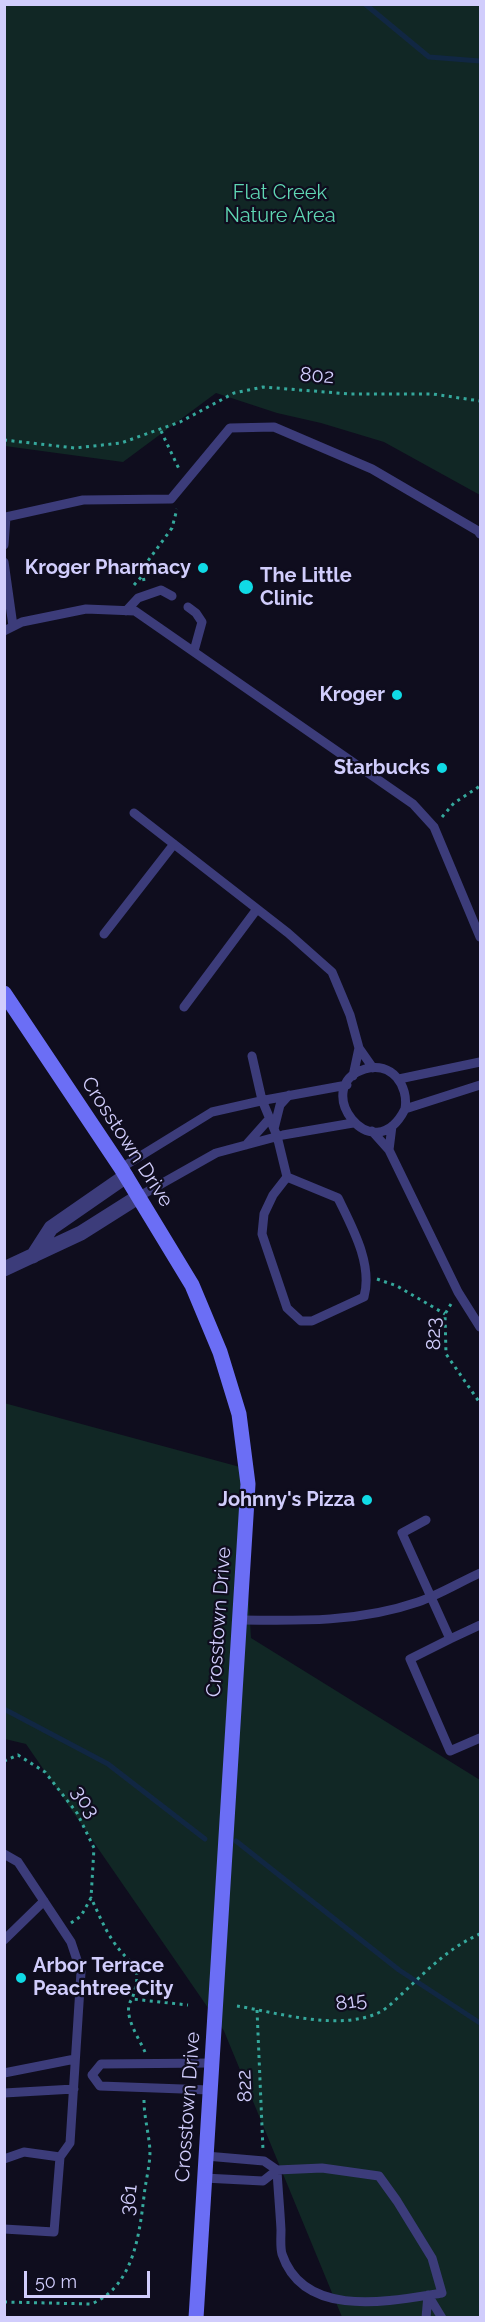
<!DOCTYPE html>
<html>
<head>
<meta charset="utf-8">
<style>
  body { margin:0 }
  #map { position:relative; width:485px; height:2322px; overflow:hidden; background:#0f0d1e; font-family:Raleway,sans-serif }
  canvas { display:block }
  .frame { position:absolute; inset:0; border:6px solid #d1cdfc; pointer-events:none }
  .scale { position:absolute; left:24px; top:2271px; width:126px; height:27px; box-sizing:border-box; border:3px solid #d1cdfc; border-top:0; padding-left:8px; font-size:18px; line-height:21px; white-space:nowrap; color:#d1cdfc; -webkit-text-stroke:4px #0f0d1e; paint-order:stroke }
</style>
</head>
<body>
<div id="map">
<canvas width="485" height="2322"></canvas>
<div class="frame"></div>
<div class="scale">50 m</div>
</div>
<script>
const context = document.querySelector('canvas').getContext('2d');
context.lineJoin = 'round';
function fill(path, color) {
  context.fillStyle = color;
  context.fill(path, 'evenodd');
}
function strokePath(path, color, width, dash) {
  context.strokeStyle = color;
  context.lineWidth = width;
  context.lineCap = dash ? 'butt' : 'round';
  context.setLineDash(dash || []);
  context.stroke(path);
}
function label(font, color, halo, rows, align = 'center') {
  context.font = font + ' Raleway,sans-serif';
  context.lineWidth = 4.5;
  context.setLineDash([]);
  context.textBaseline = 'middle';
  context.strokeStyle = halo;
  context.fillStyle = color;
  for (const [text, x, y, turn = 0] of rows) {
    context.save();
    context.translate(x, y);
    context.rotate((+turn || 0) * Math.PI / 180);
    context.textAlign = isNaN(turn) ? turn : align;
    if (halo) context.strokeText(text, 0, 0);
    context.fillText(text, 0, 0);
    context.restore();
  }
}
fill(new Path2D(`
  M5 4 480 5V495L384 442 321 423 277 413 216 393 123 462 5 446Z
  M4 1403 240 1467 251 1638 480 1780V2317H342L224 2031 26 1744 5 1739Z`), '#112725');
strokePath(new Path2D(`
  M365 4 429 57 480 61
  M4 1709 108 1764 205 1839
  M236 1841 399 1970 480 2023`), '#112743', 5);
strokePath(new Path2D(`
  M161 431 180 471
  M4 440 75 448 121 443 180 422 234 393 263 387 350 394H433L480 401
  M144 581 142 569 172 528 177 509
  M134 585 143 575
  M442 817 454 803 480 786
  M377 1279 397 1286 445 1314
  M451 1304 445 1314 446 1354 480 1403
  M4 1761 18 1755 45 1772 77 1813 94 1848 91 1898
  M71 1923 81 1916 91 1898C98 1912 104 1928 113 1941 130 1967 145 1963 132 1999
  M237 2006C279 2013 338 2031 378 2013 387 2009 396 1999 403 1993 427 1970 450 1947 480 1934
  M257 2010 263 2150
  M145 2052C139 2038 121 2013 132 1999L188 2005
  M4 2302 91 2304C136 2286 140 2228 145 2188 147 2176 150 2163 150 2151 149 2134 144 2117 144 2100`), '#35a89c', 3, [3, 4.5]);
strokePath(new Path2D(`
  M4 545 6 517 83 500 171 499 230 428 274 427 372 469 478 531 480 534
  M4 562 13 626
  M188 607 196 613 202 622 194 651
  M126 611 138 598 161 590 172 596
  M4 631 22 622 86 609 135 611 413 804 434 827 480 937
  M134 813 288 933 332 972 350 1015 359 1048 373 1068
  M104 934 174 844
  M184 1007 257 909
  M252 1056 262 1100 277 1136 287 1177
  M353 1076 359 1048
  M399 1079 480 1062
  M405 1109C409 1086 392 1061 365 1069 309 1086 373 1173 405 1109L480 1085
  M274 1129 280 1105 289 1095
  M372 1131 389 1150 458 1292 480 1327
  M246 1145 270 1118
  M389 1150 392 1126
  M121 1168 212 1112 265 1100 347 1085
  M287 1177 338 1198C352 1227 373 1264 364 1297L312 1321H301L287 1308 262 1234 264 1214 273 1195Z
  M138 1197 216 1153 283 1135 353 1123
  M426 1520 402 1533 450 1639 410 1659 450 1751 480 1738
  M241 1620C301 1621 360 1622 418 1602 439 1595 460 1582 480 1573
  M450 1639 480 1625
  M4 1854 18 1862 71 1942 81 1972 70 2143 60 2157 54 2232 4 2229
  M4 1940 44 1901
  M4 2073 75 2059
  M92 2075 101 2064 212 2063
  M92 2075 100 2086 210 2090
  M4 2093 74 2089
  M4 2159 24 2152 60 2157
  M322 2168 379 2176 397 2201 432 2258 442 2293C391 2301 304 2320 282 2254 280 2247 281 2238 281 2230 280 2210 278 2190 277 2170Z
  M204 2178 263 2181 277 2170 264 2161 206 2156
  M426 2318 428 2295 442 2318`), '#3c3c7a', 9);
strokePath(new Path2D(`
  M33 1256 51 1228 126 1176
  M4 1269 81 1233 138 1197`), '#3c3c7a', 15);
strokePath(new Path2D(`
  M4 993 121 1168 192 1285 220 1352 239 1414 248 1484 196 2318`), '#6b6ef5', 15);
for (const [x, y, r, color] of [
  [203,568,6,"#10dae5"],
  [246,587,8,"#10dae5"],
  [397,695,6,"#10dae5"],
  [442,768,6,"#10dae5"],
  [367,1500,6,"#10dae5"],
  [21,1978,6,"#10dae5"]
]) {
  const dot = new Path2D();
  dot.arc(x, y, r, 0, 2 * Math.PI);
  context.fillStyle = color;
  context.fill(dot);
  strokePath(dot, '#0f0d1e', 2);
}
label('20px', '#5fd6b3', '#0f0d1e', [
  ["Flat Creek",280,193],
  ["Nature Area",280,216]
]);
label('20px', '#d1cdfc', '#0f0d1e', [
  ["802",317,376,5],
  ["Crosstown Drive",127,1142,57],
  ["823",434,1334,-91],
  ["Crosstown Drive",219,1622,-86],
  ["303",85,1802,57],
  ["815",351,2002,-9],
  ["822",245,2086,-93],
  ["Crosstown Drive",188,2107,-86],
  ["361",129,2200,-83]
]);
label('bold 20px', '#d1cdfc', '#0f0d1e', [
  ["Kroger Pharmacy",191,568],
  ["The Little",260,576,"left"],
  ["Clinic",260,599,"left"],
  ["Kroger",385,695],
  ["Starbucks",430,768],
  ["Johnny's Pizza",355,1500],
  ["Arbor Terrace",33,1966,"left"],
  ["Peachtree City",33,1989,"left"]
], 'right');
</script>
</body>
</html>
